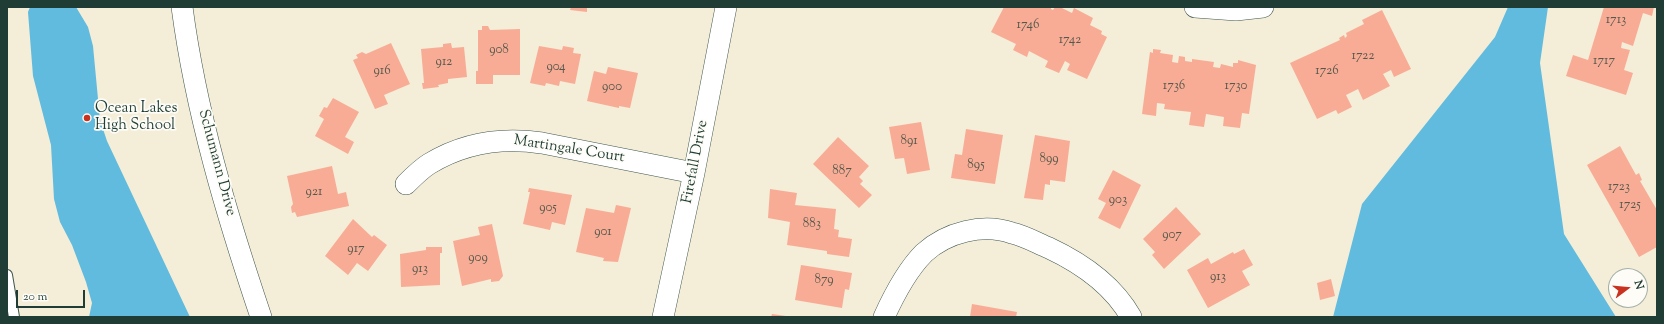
<!DOCTYPE html>
<html>
<head>
<meta charset="utf-8">
<style>
  body { margin:0 }
  #map { position:relative; width:1664px; height:324px; overflow:hidden; background:#f4edd8; font-family:"Sorts Mill Goudy",serif }
  canvas { display:block }
  .frame { position:absolute; inset:0; border:8px solid #1f3d34; pointer-events:none }
  .north { position:absolute; left:1608px; top:268px; width:40px; height:40px; box-sizing:border-box; background:#fdfcf7; border:1px solid #a4b0a9; border-radius:50%; rotate:74deg; font-size:11px; font-weight:700; line-height:16px; text-align:center; color:#1f3d34 }
  .north::after { content:''; display:block; margin:auto; width:14px; height:18px; background:#c8321e; clip-path:polygon(50% 0,100% 100%,50% 72%,0 100%) }
  .scale { position:absolute; left:16px; top:290px; width:69px; height:18px; box-sizing:border-box; border:2px solid #1f3d34; border-top:0; padding-left:5px; font-size:12px; line-height:14px; white-space:nowrap; color:#1f3d34; -webkit-text-stroke:3px #fdfcf7; paint-order:stroke }
</style>
</head>
<body>
<div id="map">
<canvas width="1664" height="324"></canvas>
<div class="frame"></div>
<div class="north">N</div>
<div class="scale">20 m</div>
</div>
<script>
const context = document.querySelector('canvas').getContext('2d');
context.lineJoin = 'round';
function fill(path, color) {
  context.fillStyle = color;
  context.fill(path, 'evenodd');
}
function strokePath(path, color, width, dash) {
  context.strokeStyle = color;
  context.lineWidth = width;
  context.lineCap = dash ? 'butt' : 'round';
  context.setLineDash(dash || []);
  context.stroke(path);
}
function label(font, color, halo, rows, align = 'center') {
  context.font = font + ' "Sorts Mill Goudy",serif';
  context.lineWidth = 3.5;
  context.setLineDash([]);
  context.textBaseline = 'middle';
  context.strokeStyle = halo;
  context.fillStyle = color;
  for (const [text, x, y, turn = 0] of rows) {
    context.save();
    context.translate(x, y);
    context.rotate((+turn || 0) * Math.PI / 180);
    context.textAlign = isNaN(turn) ? turn : align;
    if (halo) context.strokeText(text, 0, 0);
    context.fillText(text, 0, 0);
    context.restore();
  }
}
fill(new Path2D(`
  M30 7H76L88 27 93 46 100 120 107 141 190 317H89L92 303 86 282 72 245 60 222 54 199 51 145 33 76 28 12Z
  M1508 7H1548L1540 63 1564 234 1616 317H1333L1362 204 1495 37Z`), '#60bbde');
fill(new Path2D(`
  M571 7H587V12L570 10Z
  M1004 7H1051V9L1053 10 1055 7H1060L1072 13 1074 8 1093 18 1090 25 1102 31 1101 34 1107 37 1087 79 1067 70 1070 64 1065 61 1059 73 1045 67 1048 61 1029 51 1027 57 1013 50 1016 44 991 32Z
  M1604 7H1654L1652 16 1643 13 1633 46 1622 42 1621 48 1630 50 1624 70 1633 73 1626 95 1566 76 1573 55 1588 60Z
  M1382 10 1411 69 1394 77 1391 70 1383 74 1390 86 1363 100 1358 89 1346 95 1352 107 1338 114 1336 110 1317 119 1290 63 1340 40 1339 38 1344 35 1345 38 1347 36 1346 33 1364 24 1362 20Z
  M482 26H488L490 30 520 29V75H493V84H476V71H478V30H482Z
  M391 43 410 84 384 95 388 104 375 109 353 60 358 58 356 55 362 52 366 54Z
  M451 43 452 48 464 47 467 77 448 79V83L438 85 439 87 423 89 422 83H424L421 49 443 47V44Z
  M539 46 562 50 563 46 574 48 573 53 581 54 575 84 560 81 559 86 546 83 545 86 530 83Z
  M1153 49 1161 50 1160 53 1173 55 1172 62 1178 63 1179 56 1185 57V61L1192 62V59L1214 62 1213 67 1220 68 1221 64 1233 67V63H1238V60L1256 65 1249 114 1242 113 1240 128 1223 126 1224 117 1206 114 1204 127 1189 125 1191 112 1164 109 1165 104 1157 103 1156 116 1142 114 1150 52 1153 53Z
  M608 67 638 73 630 108 619 106V108L587 101 594 71 606 74Z
  M333 98 359 112 345 137 354 142 348 154 315 136 324 119 319 116 324 107 327 108Z
  M921 122 930 170 907 174 904 158 895 159 889 127Z
  M966 129 1003 135 995 184 951 178 955 154 962 155Z
  M1035 135 1070 141 1065 182 1050 180V185L1045 184 1043 200 1024 198Z
  M838 137 869 166 859 177 863 181 860 184 872 195 859 208 813 164Z
  M1620 146 1636 175 1639 173 1642 180 1640 181 1657 210V247L1639 257 1587 165Z
  M332 166 338 194 346 192 349 206 297 217 295 212 292 213 291 207 293 204 287 176Z
  M1113 170 1141 185 1120 229 1098 218 1106 203 1098 199Z
  M529 188 572 195 565 225 552 222 550 230 523 224 530 192H528Z
  M770 189 797 193 795 205 836 209 834 229 839 230 838 237 852 239 849 257 827 254V251L787 245 790 222 768 218Z
  M616 205 631 208 618 262 603 261 604 258 576 252 586 208 614 213Z
  M1176 207 1201 234 1164 269 1152 255 1155 252 1143 239Z
  M353 219 372 237 374 235 387 245 368 271 357 263 348 275 325 256Z
  M492 224 503 276 499 281 491 282V279L462 286 453 241 480 235 478 227Z
  M426 247H442V253H440V285L401 287 400 254 426 250Z
  M1244 249 1253 265 1242 271 1250 285 1208 308 1187 270 1208 258 1211 264 1233 252 1234 254Z
  M801 265 852 273 849 290 845 289 842 308 795 300Z
  M1331 279 1335 296 1320 300 1317 283Z
  M972 304 1017 312 1016 317H970Z
  M772 314 786 316V317H771Z`), '#f8ac95');
const lane = new Path2D(`
  M7 275 14 317`);
const street = new Path2D(`
  M182 7C196 113 227 216 261 317
  M1195 7 1236 10 1263 7
  M406 184C413 177 421 169 429 164 465 142 502 137 542 143L694 173
  M663 317 694 173 726 7
  M884 317C894 295 907 270 924 253 947 232 983 223 1012 233 1025 236 1037 243 1049 248 1081 263 1113 285 1131 317`);
strokePath(lane, '#3f574d', 12);
strokePath(street, '#3f574d', 22);
strokePath(lane, '#fff', 10);
strokePath(street, '#fff', 21);
for (const [x, y, r, color] of [
  [87,118,4,"#c8321e"]
]) {
  const dot = new Path2D();
  dot.arc(x, y, r, 0, 2 * Math.PI);
  context.fillStyle = color;
  context.fill(dot);
  strokePath(dot, '#fdfcf7', 1.5);
}
label('13px', '#55594c', null, [
  ["1713",1616,21],
  ["1746",1028,26],
  ["1742",1070,41],
  ["908",499,51],
  ["1722",1363,57],
  ["1717",1604,62],
  ["912",444,63],
  ["904",556,68],
  ["916",382,72],
  ["1726",1327,72],
  ["1736",1174,87],
  ["1730",1236,87],
  ["900",612,88],
  ["891",909,142],
  ["899",1049,160],
  ["895",976,166],
  ["887",842,172],
  ["1723",1619,188],
  ["921",314,193],
  ["903",1118,201],
  ["1725",1630,206],
  ["905",548,209],
  ["883",812,225],
  ["901",603,233],
  ["907",1172,236],
  ["917",356,250],
  ["909",478,259],
  ["913",420,270],
  ["913",1218,278],
  ["879",824,281]
]);
label('15px', '#1f3d34', '#fdfcf7', [
  ["Ocean Lakes",95,109],
  ["High School",95,126]
], 'left');
label('15px', '#1f3d34', '#fdfcf7', [
  ["Martingale Court",569,150,9],
  ["Firefall Drive",696,162,-79],
  ["Schumann Drive",216,163,75]
]);
</script>
</body>
</html>
